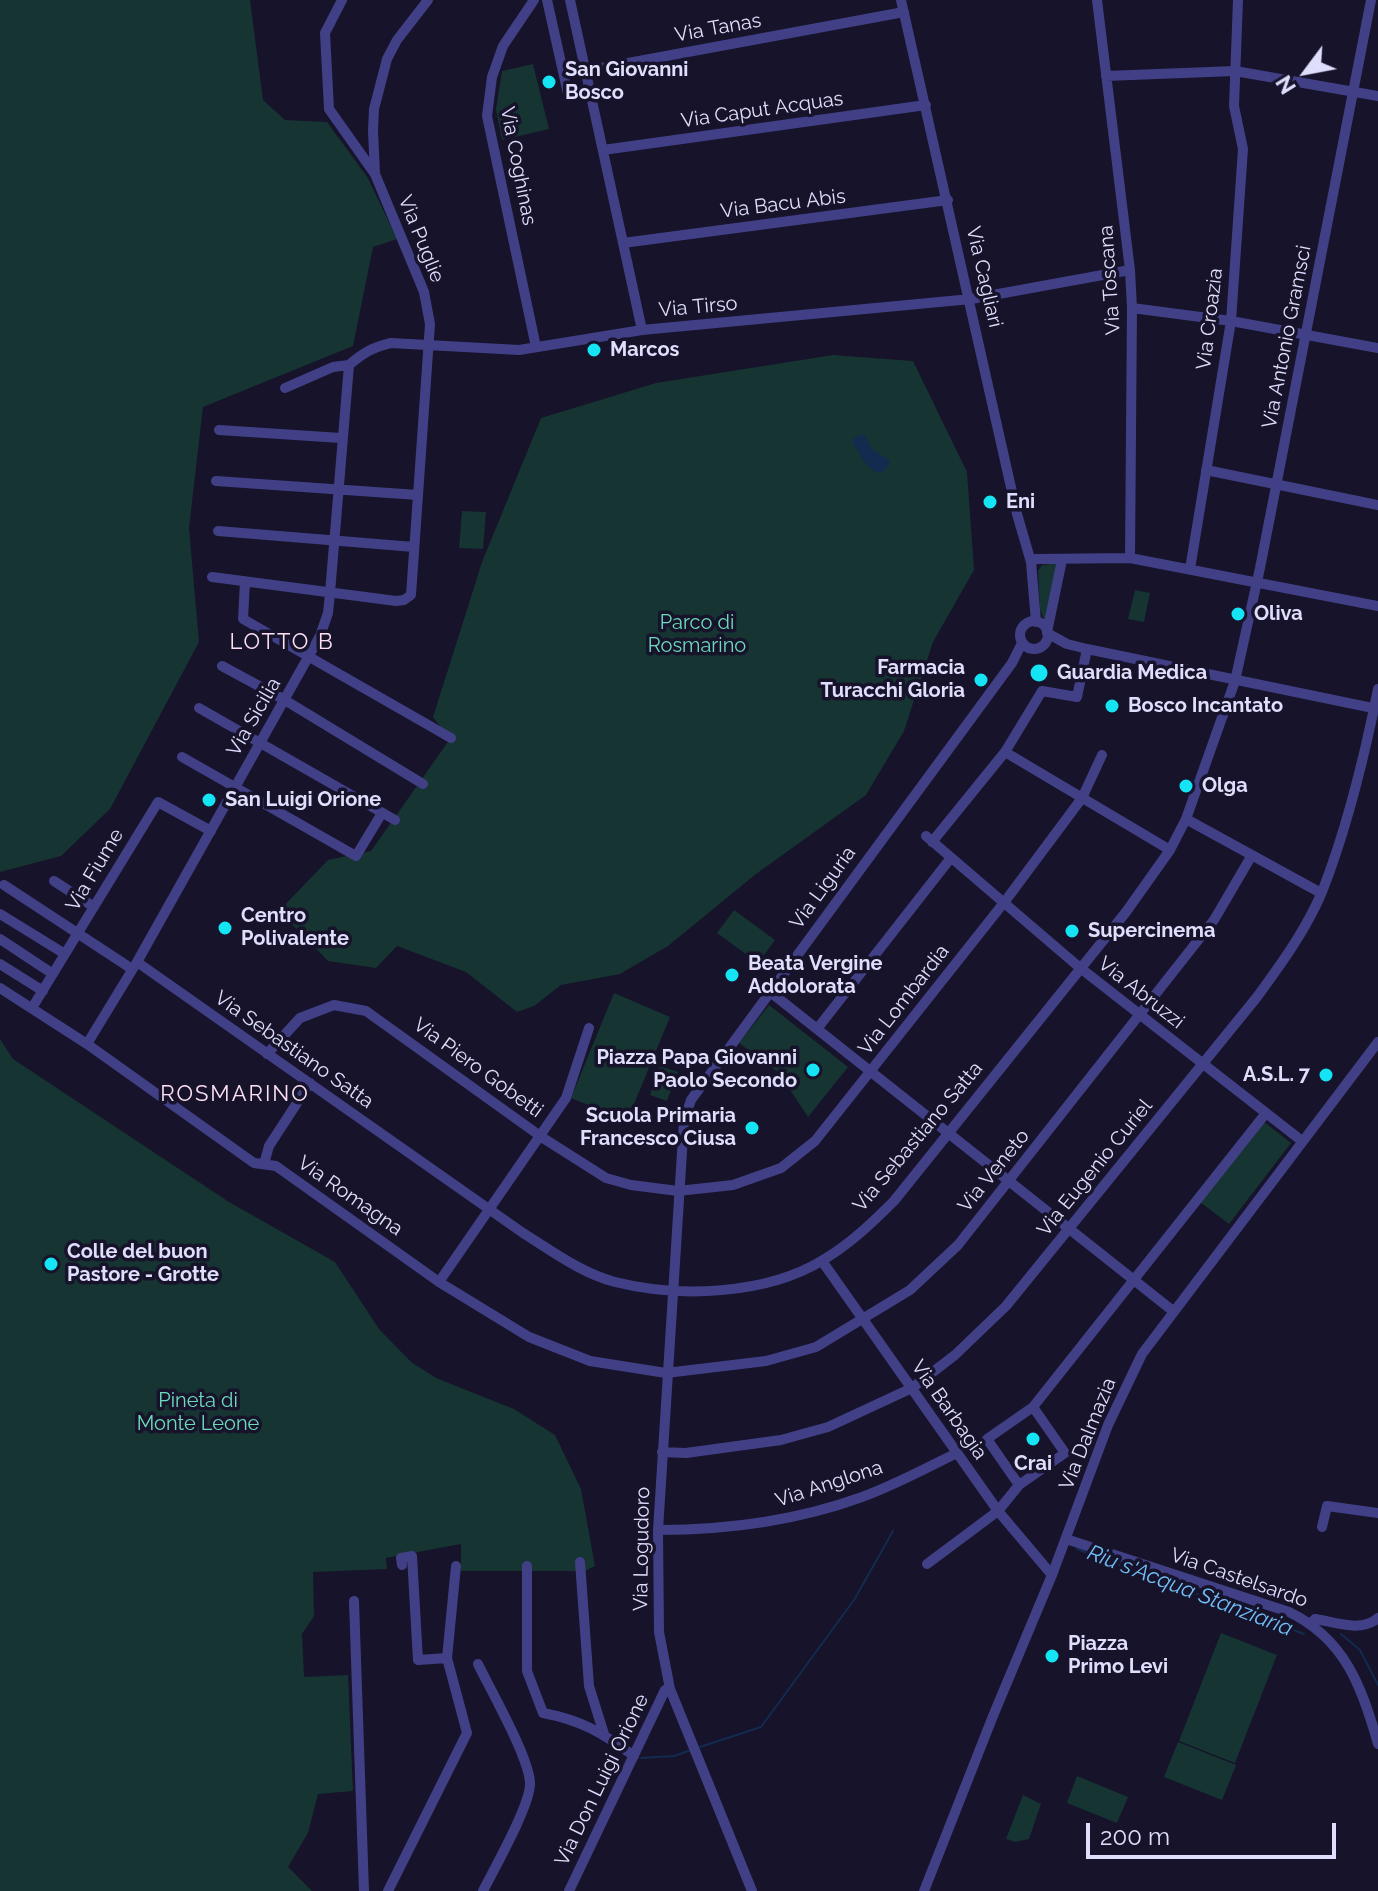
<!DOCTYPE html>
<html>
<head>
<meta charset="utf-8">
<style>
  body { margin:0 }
  #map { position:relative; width:1378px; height:1891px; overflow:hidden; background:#16132a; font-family:Raleway,sans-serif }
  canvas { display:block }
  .north { position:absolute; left:1266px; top:32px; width:80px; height:80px; -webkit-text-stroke:6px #16132a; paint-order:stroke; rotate:238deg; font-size:22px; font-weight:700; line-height:32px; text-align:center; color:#e0defd }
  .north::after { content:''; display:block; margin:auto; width:28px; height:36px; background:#e0defd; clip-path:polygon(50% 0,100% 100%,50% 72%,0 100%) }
  .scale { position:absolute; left:1086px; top:1823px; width:250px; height:36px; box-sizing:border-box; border:4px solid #e0defd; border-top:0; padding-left:10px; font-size:24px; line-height:28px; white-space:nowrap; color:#e0defd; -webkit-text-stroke:6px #16132a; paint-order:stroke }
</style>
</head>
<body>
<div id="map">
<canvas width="1378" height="1891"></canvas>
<div class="north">N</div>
<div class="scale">200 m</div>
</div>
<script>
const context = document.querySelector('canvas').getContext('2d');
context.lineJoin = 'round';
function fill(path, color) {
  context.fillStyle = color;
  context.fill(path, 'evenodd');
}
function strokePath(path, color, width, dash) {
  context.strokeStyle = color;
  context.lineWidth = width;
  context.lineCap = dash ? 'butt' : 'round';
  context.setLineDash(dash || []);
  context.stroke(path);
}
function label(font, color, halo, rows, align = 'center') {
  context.font = font + ' Raleway,sans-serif';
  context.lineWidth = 7;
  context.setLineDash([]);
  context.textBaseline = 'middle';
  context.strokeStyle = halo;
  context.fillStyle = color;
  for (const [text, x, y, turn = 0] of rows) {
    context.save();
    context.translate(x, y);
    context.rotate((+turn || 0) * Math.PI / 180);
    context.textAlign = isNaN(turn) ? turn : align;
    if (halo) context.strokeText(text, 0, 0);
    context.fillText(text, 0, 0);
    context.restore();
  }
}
fill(new Path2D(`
  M0 0H250L263 100 285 120 327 122 368 178 397 239 373 247 353 346 203 407 189 528 199 642 110 809 61 856 0 872Z
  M533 64 549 129 502 140 496 109 502 71Z
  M833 355 913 361 967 472 974 570 933 642 904 731 866 795 756 874 668 946 620 974 561 985 534 1006 517 1012 466 972 397 946 376 968 328 961 279 911 328 860 371 851 450 739 433 717 482 562 541 418 656 383Z
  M462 511 486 512 483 549 459 548Z
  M1060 563 1045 621 1040 610 1038 571 1042 565Z
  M1135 590 1150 593 1144 622 1128 619Z
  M734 910 775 940 758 963 717 933Z
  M614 993 670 1017 627 1121 571 1098Z
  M769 1005 848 1067 808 1117 779 1073 739 1043Z
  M0 1039 13 1059 229 1202 335 1262 379 1329 411 1362 436 1378 514 1409 555 1435 581 1489 595 1566 585 1571H461V1544L386 1558 387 1569 313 1572 314 1616 302 1634 304 1677 348 1675 353 1791 318 1794 308 1833 288 1867 312 1891H0Z
  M660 1066 678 1072 667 1101 650 1095Z
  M1263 1121 1291 1143 1229 1224 1200 1202Z
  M1221 1633 1277 1655 1235 1763 1179 1741Z
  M1178 1742 1236 1765 1222 1800 1164 1777Z
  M1077 1776 1128 1797 1117 1823 1067 1803Z
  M1023 1795 1041 1804 1029 1839 1015 1842 1006 1839Z`), '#163432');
fill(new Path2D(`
  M864 434 872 449 889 460 890 465 881 473C866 471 860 453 852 442L855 437Z`), '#122b4f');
strokePath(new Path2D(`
  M1077 1549 1304 1634
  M1341 1634 1360 1650 1378 1685
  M697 1748 761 1727 854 1600 893 1531
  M641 1758 674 1756 691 1750`), '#122b4f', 2);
strokePath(new Path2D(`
  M342 0 325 33 329 109 375 174
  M534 0 503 46 492 77 487 116 536 347
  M547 0 568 94 589 88
  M570 0 642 330
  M901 0 1017 514 1031 562 1036 622
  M1097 0 1130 270 1132 308 1130 558
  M585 71 904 12
  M1106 76 1235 71 1378 96
  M603 150 926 105
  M623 243 948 200
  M1132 308 1231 321 1378 348
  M285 388 333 367 349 365
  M219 430 341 438
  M1206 470 1378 505
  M216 481 418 495
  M218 531 414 547
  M1031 562 1036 559 1130 558 1378 606
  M1190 569 1231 321 1243 149 1234 106 1238 0
  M212 577 396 601 404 600 411 595 430 324 424 292 375 174 373 131 374 109 387 59 397 40 428 0
  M245 582 243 619 451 738
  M1020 635a14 14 0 1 1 28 0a14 14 0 1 1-28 0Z
  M1047 632 1062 560
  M1047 633 1067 644 1087 649 1378 709
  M222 666 283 699 423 784
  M199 708 395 820
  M1005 752 1170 850
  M182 757 356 856 382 813
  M1186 819 1321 893
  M926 836 1079 967 1302 1141
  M932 842 1005 752 1042 691 1077 697 1087 649
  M54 881 94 907
  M4 885 132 969
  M0 914 65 954
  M0 939 53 974
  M137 962 523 1233C552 1251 581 1273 615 1282 679 1298 766 1295 823 1260 850 1244 872 1223 894 1201L1126 912 1170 850 1186 819 1235 681 1260 568 1371 0
  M0 964 43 991
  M0 988 87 1044 254 1163 276 1166 439 1282 529 1337 590 1361 666 1373 766 1361 816 1347 910 1290 958 1245 1214 920 1252 855
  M769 991 1173 1311
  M32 1008 158 802 211 831
  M817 1029 950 859
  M87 1044 137 962 320 636 328 613 330 593 349 365C363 353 373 347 391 343L519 350 642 330 971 299 1130 270
  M267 1054 300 1018 334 1005 366 1011 543 1138 606 1178 631 1185 678 1191 733 1185 781 1168 815 1141 1006 900 1082 798 1102 755
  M264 1164 269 1146 310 1083
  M822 1261 998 1511 1052 1575
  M439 1282 566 1098 589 1028
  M1033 1407 1065 1453 1019 1485 987 1439 1033 1407 1266 1113
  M662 1452 686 1453 781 1440 828 1427 912 1388 955 1355 1006 1306 1257 997C1281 964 1306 930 1322 892 1346 831 1365 754 1378 689
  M1322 1527 1327 1506 1378 1513
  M658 1530C728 1530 796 1521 862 1497 895 1485 926 1468 957 1453
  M1066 1539 1289 1612C1345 1639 1362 1687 1378 1744
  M580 1562 589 1686 604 1734
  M927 1564 998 1511 1019 1485
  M402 1565 401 1558 412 1556 418 1660 447 1658
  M527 1566V1671L543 1713C581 1720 603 1733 634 1756
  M354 1601 364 1891
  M1311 1623 1315 1619C1335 1622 1361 1633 1378 1618
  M478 1664C491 1691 529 1757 530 1783 531 1804 494 1869 483 1891
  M388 1891 467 1733 447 1658 456 1566
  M569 1891 665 1690 670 1689
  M752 1891 670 1689 659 1632 658 1530 684 1121 691 1100 1012 663 1022 643
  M924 1891 993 1716 1052 1575 1108 1425 1142 1354 1378 1042`), '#414087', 10);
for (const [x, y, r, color] of [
  [549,82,8,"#14e4f3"],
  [594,350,8,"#14e4f3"],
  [990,502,8,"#14e4f3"],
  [1238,614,8,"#14e4f3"],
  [1039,673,10,"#14e4f3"],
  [981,680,8,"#14e4f3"],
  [1112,706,8,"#14e4f3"],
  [1186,786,8,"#14e4f3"],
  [209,800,8,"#14e4f3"],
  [225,928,8,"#14e4f3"],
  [1072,931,8,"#14e4f3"],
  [732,975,8,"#14e4f3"],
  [813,1070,8,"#14e4f3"],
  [1326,1075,8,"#14e4f3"],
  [752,1128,8,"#14e4f3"],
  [51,1264,8,"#14e4f3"],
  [1033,1439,8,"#14e4f3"],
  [1052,1656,8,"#14e4f3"]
]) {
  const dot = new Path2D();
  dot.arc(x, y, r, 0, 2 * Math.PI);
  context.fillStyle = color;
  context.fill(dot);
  strokePath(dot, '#16132a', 3);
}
label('20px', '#e0defd', '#16132a', [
  ["Via Tanas",718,28,-10],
  ["Via Caput Acquas",762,110,-8],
  ["Via Coghinas",518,166,79],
  ["Via Bacu Abis",783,204,-7],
  ["Via Puglie",421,239,68],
  ["Via Cagliari",984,277,77],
  ["Via Toscana",1110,280,-94],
  ["Via Tirso",698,307,-5],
  ["Via Croazia",1210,319,-83],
  ["Via Antonio Gramsci",1287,337,-79],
  ["Via Sicilia",254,717,-60],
  ["Via Fiume",95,870,-59],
  ["Via Liguria",823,888,-54],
  ["Via Abruzzi",1141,993,38],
  ["Via Lombardia",904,1000,-52],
  ["Via Sebastiano Satta",294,1050,35],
  ["Via Piero Gobetti",478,1068,36],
  ["Via Sebastiano Satta",918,1137,-50],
  ["Via Eugenio Curiel",1095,1168,-51],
  ["Via Veneto",994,1171,-51],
  ["Via Romagna",350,1196,35],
  ["Via Barbagia",949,1410,55],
  ["Via Dalmazia",1088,1434,-68],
  ["Via Anglona",829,1484,-18],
  ["Via Logudoro",642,1549,-89],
  ["Via Castelsardo",1239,1578,19],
  ["Via Don Luigi Orione",602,1780,-64]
]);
label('bold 20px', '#e0defd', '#16132a', [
  ["San Giovanni",565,70],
  ["Bosco",565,93],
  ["Marcos",610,350],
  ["Eni",1006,502],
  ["Oliva",1254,614],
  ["Farmacia",965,668,"right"],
  ["Turacchi Gloria",965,691,"right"],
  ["Guardia Medica",1057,673],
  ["Bosco Incantato",1128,706],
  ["Olga",1202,786],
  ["San Luigi Orione",225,800],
  ["Centro",241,916],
  ["Polivalente",241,939],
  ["Supercinema",1088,931],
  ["Beata Vergine",748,964],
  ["Addolorata",748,987],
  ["Piazza Papa Giovanni",797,1058,"right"],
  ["Paolo Secondo",797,1081,"right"],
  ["A.S.L. 7",1310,1075,"right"],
  ["Scuola Primaria",736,1116,"right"],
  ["Francesco Ciusa",736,1139,"right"],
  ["Colle del buon",67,1252],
  ["Pastore - Grotte",67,1275],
  ["Crai",1033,1464,"center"],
  ["Piazza",1068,1644],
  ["Primo Levi",1068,1667]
], 'left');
label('20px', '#6cdbbc', '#16132a', [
  ["Parco di",697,623],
  ["Rosmarino",697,646],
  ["Pineta di",198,1401],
  ["Monte Leone",198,1424]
]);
context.letterSpacing = '2px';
label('22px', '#fde0f4', '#16132a', [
  ["LOTTO B",282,642],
  ["ROSMARINO",235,1094]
]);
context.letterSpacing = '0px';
label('italic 22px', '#71bef8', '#16132a', [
  ["Riu s'Acqua Stanziaria",1190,1591,21]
]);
</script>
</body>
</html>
